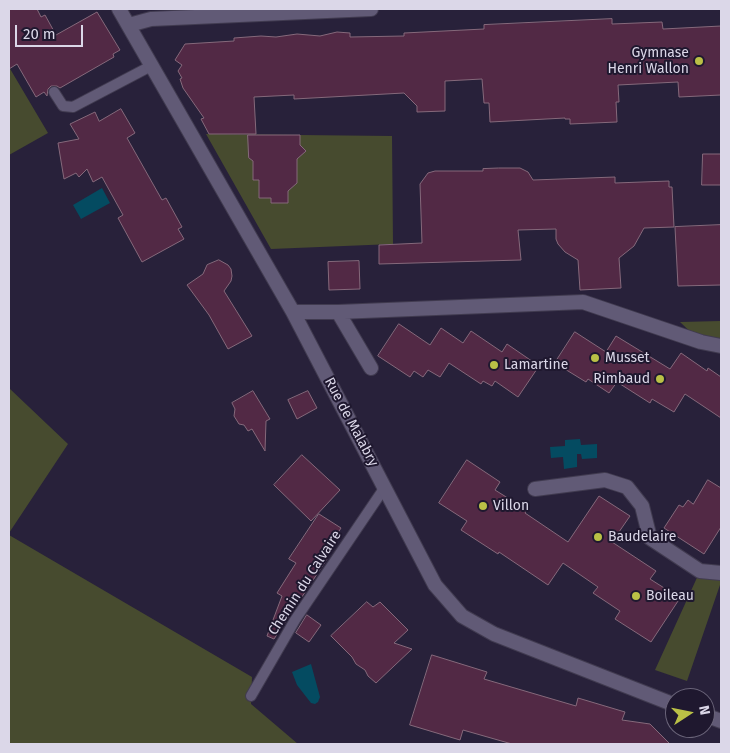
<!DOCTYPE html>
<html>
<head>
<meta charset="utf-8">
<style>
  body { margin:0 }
  #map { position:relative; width:730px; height:753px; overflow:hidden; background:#28213a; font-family:"Fira Sans",sans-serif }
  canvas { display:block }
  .frame { position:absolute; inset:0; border:10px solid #dbd7e8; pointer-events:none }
  .north { position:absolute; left:665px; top:688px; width:50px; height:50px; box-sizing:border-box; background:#1f182f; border:1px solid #6a6479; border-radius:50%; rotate:79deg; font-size:14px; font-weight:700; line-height:20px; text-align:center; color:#dbd7e8 }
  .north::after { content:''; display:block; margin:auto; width:18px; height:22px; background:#bac046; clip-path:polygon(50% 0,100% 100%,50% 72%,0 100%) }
  .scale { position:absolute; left:15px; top:25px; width:68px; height:22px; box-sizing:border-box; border:2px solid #dbd7e8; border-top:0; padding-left:6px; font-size:15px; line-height:18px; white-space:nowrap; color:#dbd7e8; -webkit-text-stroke:4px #1f182f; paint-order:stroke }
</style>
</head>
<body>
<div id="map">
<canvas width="730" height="753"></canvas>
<div class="frame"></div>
<div class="north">N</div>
<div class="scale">20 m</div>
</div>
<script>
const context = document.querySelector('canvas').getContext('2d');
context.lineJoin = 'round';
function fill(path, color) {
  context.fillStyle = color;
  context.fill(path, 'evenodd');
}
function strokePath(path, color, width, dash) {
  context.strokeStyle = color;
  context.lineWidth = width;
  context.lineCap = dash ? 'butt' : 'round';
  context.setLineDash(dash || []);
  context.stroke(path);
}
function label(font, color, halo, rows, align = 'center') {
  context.font = font + ' "Fira Sans",sans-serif';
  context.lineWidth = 4;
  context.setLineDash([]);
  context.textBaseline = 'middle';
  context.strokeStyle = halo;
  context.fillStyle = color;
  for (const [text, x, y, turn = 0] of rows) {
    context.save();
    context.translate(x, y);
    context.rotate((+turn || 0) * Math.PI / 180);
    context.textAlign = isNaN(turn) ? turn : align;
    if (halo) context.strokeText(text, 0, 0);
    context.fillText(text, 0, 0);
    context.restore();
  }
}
fill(new Path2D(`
  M9 67 48 133 9 155Z
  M206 134 392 136 393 244 271 249Z
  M721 321V346L701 342 680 322Z
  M9 388 68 444 9 533Z
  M9 535 252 677 251 704 298 744H9Z
  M700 571 721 573V582L687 681 655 670Z`), '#474b2f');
fill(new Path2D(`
  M102 188 110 203 81 219 73 205Z
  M580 439 581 445 597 444V458L582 459 581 454H577V467L564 469 563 457 551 458 550 447 565 446V440Z
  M311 664 320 697 318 702 315 704 311 703 297 685 292 672Z`), '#044b61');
const building = new Path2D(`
  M9 9H37L41 17 45 15 56 35 97 12 120 50 113 54 114 57 60 88 57 86H51L48 89 47 96 44 92 36 97 17 64 9 69Z
  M612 19V24L662 22 663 29 721 26V95L679 97 678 82 618 85 619 102H616L617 122 570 124V119H565V118L490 122 489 103H484L482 79 445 81V111L417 112V106L404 93 294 99V95L254 97 256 134H209L201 119 204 118 183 88 180 79 182 78 178 71 182 65 175 60 185 44 234 41V38L261 36 276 37 297 34 320 36 337 32 350 33V37L404 36V33L484 29V25Z
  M121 109 135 133 127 138 162 200 166 198 182 227 178 229 184 239 142 262 118 218 123 215 102 177 93 182 87 169 79 177 76 173 64 179 58 143 79 139 70 124 95 112 99 121Z
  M248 135H300V145L306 151 297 159V183L288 191V203H271V198H259V180H253V161L249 158Z
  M703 154H721V185H702Z
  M499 168H520L528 172 533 180 615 177V183L669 181V187H672L674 227 644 228 634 246 619 258 621 288 580 290 578 260 565 252 558 244 556 239V229L518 230 521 260 379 264V245L422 243 420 184 428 173 435 171H483V169Z
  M721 225V285L678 286 675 227Z
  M219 260 228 265 231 269 232 276 231 281 224 291 252 336 228 349 209 315 187 285 203 274 207 265Z
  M359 261 360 289 329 290 328 262Z
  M399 324 430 345 441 328 463 343 471 331 502 352 507 344 539 366 518 397 495 381 492 386 483 381 481 384 449 363 440 377 428 370 423 377 414 371 410 377 378 356Z
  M575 332 606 352 616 336 670 369 681 353 707 371 708 368 721 377V418L685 394 674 412 652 399 650 403 617 382 609 393 588 379 586 382 555 363Z
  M253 391 270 419 266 421 265 451 252 429 248 431 244 425 239 424 234 416 235 409 232 403Z
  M308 391 317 408 297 419 288 400Z
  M302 455 340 490 311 521 274 485Z
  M467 460 500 482 495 490 527 510 525 513 568 542 599 496 630 516 612 542 656 571 650 579 680 598 651 642 615 619 620 611 593 593 598 587 563 563 548 585 499 552 498 554 461 530 467 521 439 503Z
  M708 480 721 488V527L704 554 664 528 679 505 683 507 688 500 693 504Z
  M319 514 341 528 323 556 327 559 274 639 267 636 282 596 277 593 296 563 289 559Z
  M367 602 373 607 380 602 408 630 394 643 412 649 376 683 368 676 365 670 356 664 352 657 331 636Z
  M307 615 321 625 309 642 296 633Z
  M432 655 487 672 484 679 576 706 578 698 625 712 622 720 650 724 670 744H512L463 730 460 740 410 725Z`);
fill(building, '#522945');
strokePath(building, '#85697b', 1);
const service = new Path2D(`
  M54 92 63 106 73 107 151 66
  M251 696 295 620 385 487`);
const minor = new Path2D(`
  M119 9 293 312 435 585 462 616 494 634 675 705
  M129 25 151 19 371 9
  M293 312H338L583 302 701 342 721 346
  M338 312 371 368
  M535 489 605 480 627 487 642 506 650 538 700 571 721 573
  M705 715 721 721`);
strokePath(service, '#413b50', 12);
strokePath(minor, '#413b50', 16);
strokePath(service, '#615a76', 10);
strokePath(minor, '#615a76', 14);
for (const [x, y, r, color] of [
  [699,61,5,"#bac046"],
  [595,358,5,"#bac046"],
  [494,365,5,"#bac046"],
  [660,379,5,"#bac046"],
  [483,506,5,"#bac046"],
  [598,537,5,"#bac046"],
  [636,596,5,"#bac046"]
]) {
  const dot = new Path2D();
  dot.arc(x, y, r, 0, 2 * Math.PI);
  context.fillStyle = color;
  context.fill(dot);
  strokePath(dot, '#1f182f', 2);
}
label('14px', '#dbd7e8', '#1f182f', [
  ["Gymnase",689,53,"right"],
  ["Henri Wallon",689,69,"right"],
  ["Musset",605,358],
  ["Lamartine",504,365],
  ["Rimbaud",650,379,"right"],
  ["Villon",493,506],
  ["Baudelaire",608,537],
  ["Boileau",646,596]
], 'left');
label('14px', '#dbd7e8', '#1f182f', [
  ["Rue de Malabry",351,422,62],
  ["Chemin du Calvaire",305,583,-57]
]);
</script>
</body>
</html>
